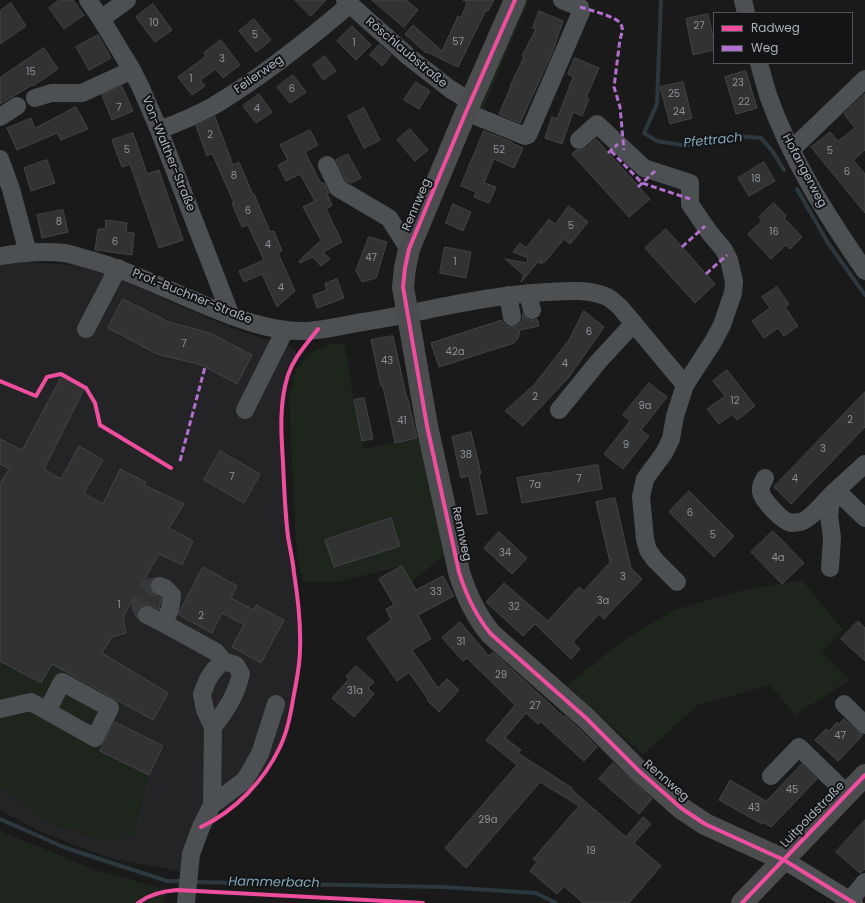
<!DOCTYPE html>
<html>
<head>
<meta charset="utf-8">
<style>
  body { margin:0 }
  #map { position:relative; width:865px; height:903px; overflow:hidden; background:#1a1a1a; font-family:Poppins,sans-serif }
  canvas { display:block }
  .legend { position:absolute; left:713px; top:12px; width:140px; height:52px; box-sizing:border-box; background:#141416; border:1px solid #505358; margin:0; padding:5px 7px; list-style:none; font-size:12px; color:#aab2bb }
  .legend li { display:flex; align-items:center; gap:8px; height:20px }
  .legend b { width:20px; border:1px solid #505358 }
</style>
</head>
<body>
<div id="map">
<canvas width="865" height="903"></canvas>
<ul class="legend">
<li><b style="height:5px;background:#ef4d9e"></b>Radweg</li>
<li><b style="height:5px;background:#b36fd0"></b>Weg</li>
</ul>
</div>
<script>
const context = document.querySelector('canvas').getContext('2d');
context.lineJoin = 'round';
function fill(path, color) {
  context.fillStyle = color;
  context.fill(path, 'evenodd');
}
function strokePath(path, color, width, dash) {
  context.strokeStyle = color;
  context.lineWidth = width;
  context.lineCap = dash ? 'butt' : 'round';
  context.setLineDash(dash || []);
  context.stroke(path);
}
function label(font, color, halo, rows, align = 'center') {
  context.font = font + ' Poppins,sans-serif';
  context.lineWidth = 4;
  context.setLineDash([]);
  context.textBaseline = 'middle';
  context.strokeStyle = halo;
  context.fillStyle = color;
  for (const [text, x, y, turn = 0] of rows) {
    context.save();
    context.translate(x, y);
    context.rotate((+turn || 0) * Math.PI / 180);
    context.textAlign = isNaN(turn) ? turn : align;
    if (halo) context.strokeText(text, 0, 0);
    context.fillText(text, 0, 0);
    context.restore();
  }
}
fill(new Path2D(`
  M27 262 72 265 109 274 231 328 293 348 298 355 287 387 283 414 287 500 296 572 300 616 299 681 285 735 274 762 257 785 239 804 224 816 220 807 189 873 109 858 39 831 0 810V263Z`), '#242426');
fill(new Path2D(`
  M525 0H529L483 109H480Z
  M344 343 354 400 364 449 418 437 446 554 411 582 402 566 337 582H303L297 555 295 528 289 397 296 370 308 354 327 345Z
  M802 580 843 630 822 652 850 680 795 715 770 685 698 705 643 755 567 685 625 639 674 610 744 590Z
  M0 661 41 683 52 664 123 704 101 751 149 775 133 835 105 841 48 824 5 791 0 789Z
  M0 831 93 869 166 890 164 903H0Z`), '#1d251d');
strokePath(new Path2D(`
  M661 0 657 104 644 133 657 141 682 145 708 144 739 136 761 138 773 152 784 170
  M797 189 828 243 865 295
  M0 819 66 848 167 881H185
  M193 882 442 887 536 893 556 903`), '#2c383d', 4);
const building = new Path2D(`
  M59 0H73L84 15 64 29 49 8Z
  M295 0H326L311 16Z
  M372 0H406L418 10 404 27Z
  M463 0H494L488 11 486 10 458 67 427 52 426 53 405 34 413 25 442 51 458 16 461 18 467 2Z
  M11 3 26 26 0 44V11Z
  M153 4 172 30 155 42 136 17Z
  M539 11 563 21 552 53 520 123 499 114 511 86H510L524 57 522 56 536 29 533 28Z
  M708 14 714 42V50L693 55 686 19Z
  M254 19 271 40 256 52 239 31Z
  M352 26 371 45 356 60 337 41Z
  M98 35 111 58 89 70 76 47Z
  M221 40 240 65 223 78 216 69 200 80 205 86 192 95 178 77 206 56 204 53Z
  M379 45 391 55 382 66 370 55Z
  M44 48 58 69 33 86 32 85 0 104V78Z
  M325 56 336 71 323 80 313 65Z
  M575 58 599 68 586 98 589 99 582 116 573 112 562 144 545 138 552 117 557 119 573 77 568 74Z
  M746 71 757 108 736 114 725 77Z
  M293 75 306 92 290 103 277 87Z
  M416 82 430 91 419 109 404 100Z
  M683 82 692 118 670 124 660 87Z
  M122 86 133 111 112 120 102 95Z
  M259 94 272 112 256 123 243 106Z
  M865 94V150L853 160 865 174V213L811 147 830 132 838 141 855 128 844 114Z
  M76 107 88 129 61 140 57 133 17 150 7 128 31 118 35 128Z
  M364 108 380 140 364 148 348 116Z
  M215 117 233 165 239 162 253 195 254 194 270 232 274 231 282 251 278 253 295 291 277 307 262 274 244 282 239 271 264 260 248 225 242 227 232 203H234L212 153 207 156 196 126Z
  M410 129 428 150 415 161 397 140Z
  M310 130 318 145 305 152 319 180 322 184 324 183 329 193 327 194 332 205 326 209 342 242 323 252 330 259 321 266 313 257 300 263 299 261 321 240 303 207 315 201 300 174 286 181 278 165 288 160 280 145Z
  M484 131 512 142V143L523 148 514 168 494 159 484 183 496 187 489 203 474 197 476 192 461 186Z
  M133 133 147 174 159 170 183 240 159 248 130 164 122 167 112 140Z
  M596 139 650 199 629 217 572 154 576 150H581L586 148Z
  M348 154 361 178 351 183 346 181 336 160Z
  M47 160 55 183 31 191 24 168Z
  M764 162 775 181 749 196 738 178Z
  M774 203 786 216 784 218 802 237 790 249 786 245 771 259 748 234 762 221 759 217Z
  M453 204 471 212 463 231 446 223Z
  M569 206 588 222 570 244 564 239 544 263 540 260 542 262 541 264 538 262 521 282 524 275 505 259 527 263 528 258 513 252 520 243 526 248 549 219 555 224Z
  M63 210 68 232 42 238 37 215Z
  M106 220 127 223 126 232 134 233 132 255 95 250 98 229H105Z
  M666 229 715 284 695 303 645 248Z
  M369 237 387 242 376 278 362 282 356 271Z
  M445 247 471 252 466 278 440 273Z
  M337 279 344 298 317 308 313 295 327 290 325 284Z
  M777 287 789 304 785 307 798 326 784 336 778 328 764 338 752 321 770 308 762 297Z
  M123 299 169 322 210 333 252 355 237 384 202 365 157 354 108 328Z
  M584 311 604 327 569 377 523 426 505 411 534 385 569 340Z
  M523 314 525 317 529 320H534L537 319 539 326 520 330 518 338 514 343 439 367 431 343 502 320 504 324 508 327H514L518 325 522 321Z
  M393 336 407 399H408L417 438 395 443 383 386H381L371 340Z
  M727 370 755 406 737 420 732 414 719 424 707 409 725 396 713 381Z
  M62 376 84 389 44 469 61 479 79 446 103 460 84 493 103 504 120 469 146 482 144 485 184 504 169 528 193 541 182 565 159 554 140 587 150 584V588L152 592 161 599 159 609 147 605 139 608 135 595 123 617 126 633 112 637 102 653 168 693 153 720 52 664 41 683 0 661V484L9 469 0 464V439L22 450Z
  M649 383 667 397 641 430 649 436 623 469 604 454 630 421 623 415Z
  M865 392V427L791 504 774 487Z
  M364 398 373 439 362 441 354 400Z
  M471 432 481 474H479L487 513 477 515 469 476 461 478 452 437Z
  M220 451 260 474 244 503 204 480Z
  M598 465 602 489 522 503 517 478Z
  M689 491 734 536 714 557 669 512Z
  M615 498 631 568 642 579 604 619 599 614 573 642 580 649 571 659 535 624 523 636 486 602 504 583 548 621 579 587 584 591 610 562 596 502Z
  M391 518 400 546 334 567 325 540Z
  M773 531 804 563 782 584 751 552Z
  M499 532 527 558 512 574 484 548Z
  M402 566 416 590 443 576 454 596 418 615 431 639 412 650 438 688 447 679 459 690 439 712 427 700 428 699 409 672 397 681 367 638 391 620 386 609 394 605 379 579Z
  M203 567 237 586 231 598 254 610 256 605 284 620 261 663 232 647 244 625 222 613 212 633 179 615 181 609Z
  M858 621 865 628V661L841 639Z
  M460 622 489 656 493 652 564 717 565 716 577 727 597 747 584 761 541 722 538 724 526 713 505 738 521 750 518 753 572 788 571 789 626 837 643 817 651 824 634 843 661 866 629 903H583L564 886 557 894 530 871 537 862 533 859 579 806 540 782 466 868 445 848 517 765 486 740 515 705 467 658 463 661 442 638Z
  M356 666 374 682 368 688 374 694 354 717 332 698 349 679 346 677Z
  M844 719 858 732 863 735 838 761 815 740 826 729 829 731 837 722 839 724Z
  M115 722 163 746 149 775 100 751Z
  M613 763 652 799 639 814 599 779Z
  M802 764 817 779 771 827 763 822 762 824 719 800 730 780 766 801Z
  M865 820V869L860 873 836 852Z`);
fill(building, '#323232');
strokePath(building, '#424446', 1);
strokePath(new Path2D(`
  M147 615 143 612 140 605 145 595 150 587 160 586`), '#37383a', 18, [18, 9]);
strokePath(new Path2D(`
  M88 0 101 19 132 70 141 88 159 130 231 316
  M345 0 409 57 450 89 471 102
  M743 0 746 13
  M101 19 127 0
  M759 63C762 74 765 85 768 95 790 158 827 216 865 271
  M35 98 51 93H82L132 70
  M466 112 525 136 528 135 581 12 580 7 562 0
  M0 117 17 106
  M159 130C178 123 197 115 215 105 263 76 307 41 349 5
  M579 140 597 124 644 168 690 183V204L709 232 724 250 729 260 734 281 733 293 722 325 713 342 685 385 675 416 671 439 664 453 645 479 641 497 645 539 648 550 655 560 677 582
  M791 150 865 79
  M0 159 11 189 28 253
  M327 165 338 188 389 218 409 249
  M0 256C20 253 45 251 64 253 71 254 77 256 83 258 127 269 167 290 209 307 238 319 270 331 302 331 322 331 343 325 363 322 424 312 485 295 547 292 566 291 587 289 605 296 611 298 615 303 620 307L685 385
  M528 293 532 310
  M508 295 512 317
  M86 329 118 268
  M245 410 285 330
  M559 410 598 362 634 323
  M765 478C762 483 760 487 761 492 763 501 782 521 791 523 793 523 798 522 800 522 810 520 825 501 832 494
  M836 490 865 518
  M830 568 832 538 829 515 832 494 865 464
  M160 586 165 588 172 595 170 610 163 623
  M147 615 163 623 216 652 223 661
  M844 704 865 725
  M0 709 31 702 95 738 110 708 62 682 47 711
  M771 776 799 747 847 794
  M212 805 213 727 205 710 202 694 208 679 214 670 223 661 236 665 241 674C236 695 227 709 213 727
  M784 860 854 903
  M850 900 865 882
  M186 903 191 854 201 827 212 805 245 780 260 754 276 704`), '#4d5053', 18);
strokePath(new Path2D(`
  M515 0 466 112 409 249 405 268 403 287 427 426 459 572C466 595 475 615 491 634L586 718 639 771 681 808 705 824 784 860
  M742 903 865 775`), '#4b4c4e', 22);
strokePath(new Path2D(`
  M580 7C589 10 615 16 620 23 624 28 622 33 620 39L614 87 620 107 624 150
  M611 151 642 183 690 199
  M608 153 618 144
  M638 187 655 171
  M682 247 705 226
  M706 274 727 255
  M180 461 205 367`), '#b36fd0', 3, [6, 3]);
strokePath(new Path2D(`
  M515 0 466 112 409 249 405 268 403 287 427 426 459 572C466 595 475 615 491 634L586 718 639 771 681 808 705 824 784 860 854 903
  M0 381 36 396 47 377 61 374 86 388 95 403 100 425 171 468
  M201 827C235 811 264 781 280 747 288 730 291 712 294 694 297 679 300 664 300 649 301 624 298 598 294 573 293 561 290 549 288 537 285 512 284 487 283 462 281 433 279 403 288 375 294 357 307 344 318 329
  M138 903C150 894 162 891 177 890L423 903
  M742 903 865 775`), '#ef4d9e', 4);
label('10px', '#8c9299', null, [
  ["10",154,23],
  ["27",699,26],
  ["5",255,35],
  ["57",458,42],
  ["1",354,43],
  ["3",222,59],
  ["15",31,72],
  ["1",191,79],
  ["23",738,83],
  ["6",292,89],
  ["25",674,94],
  ["22",744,102],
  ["7",119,108],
  ["4",257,109],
  ["24",679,112],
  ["2",210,135],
  ["5",127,150],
  ["52",499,150],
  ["5",830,151],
  ["6",847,172],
  ["8",234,176],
  ["18",756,179],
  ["6",248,211],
  ["8",59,222],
  ["5",571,226],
  ["16",774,232],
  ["6",115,242],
  ["4",268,245],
  ["47",371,258],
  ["1",455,262],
  ["4",281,288],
  ["6",589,332],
  ["7",184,344],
  ["42a",455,352],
  ["43",387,361],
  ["4",565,364],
  ["2",535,397],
  ["12",735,401],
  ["9a",645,406],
  ["2",850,420],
  ["41",402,421],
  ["9",626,445],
  ["3",823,449],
  ["38",466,455],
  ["7",232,477],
  ["7",579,479],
  ["4",795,479],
  ["7a",535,485],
  ["6",690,513],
  ["5",713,535],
  ["34",505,553],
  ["4a",778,558],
  ["3",623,577],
  ["33",436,592],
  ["3a",603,601],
  ["1",119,605],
  ["32",514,607],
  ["2",201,616],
  ["31",461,642],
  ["29",501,675],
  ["31a",355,691],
  ["27",535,706],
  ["47",840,736],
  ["45",792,790],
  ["43",754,808],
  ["29a",488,820],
  ["19",591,851]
]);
label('12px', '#aab2bb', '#141416', [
  ["Röschlaubstraße",406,53,40],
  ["Feilerweg",259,75,-35],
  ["Von-Walther-Straße",168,154,68],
  ["Hofangerweg",804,171,62],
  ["Rennweg",417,205,-67],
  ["Prof.-Buchner-Straße",192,297,22],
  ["Rennweg",461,534,78],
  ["Rennweg",666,781,41],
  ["Luitpoldstraße",813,815,-46]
]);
label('italic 13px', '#80a6b8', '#141416', [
  ["Pfettrach",713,141,-6],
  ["Hammerbach",274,883,1]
]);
</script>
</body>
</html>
